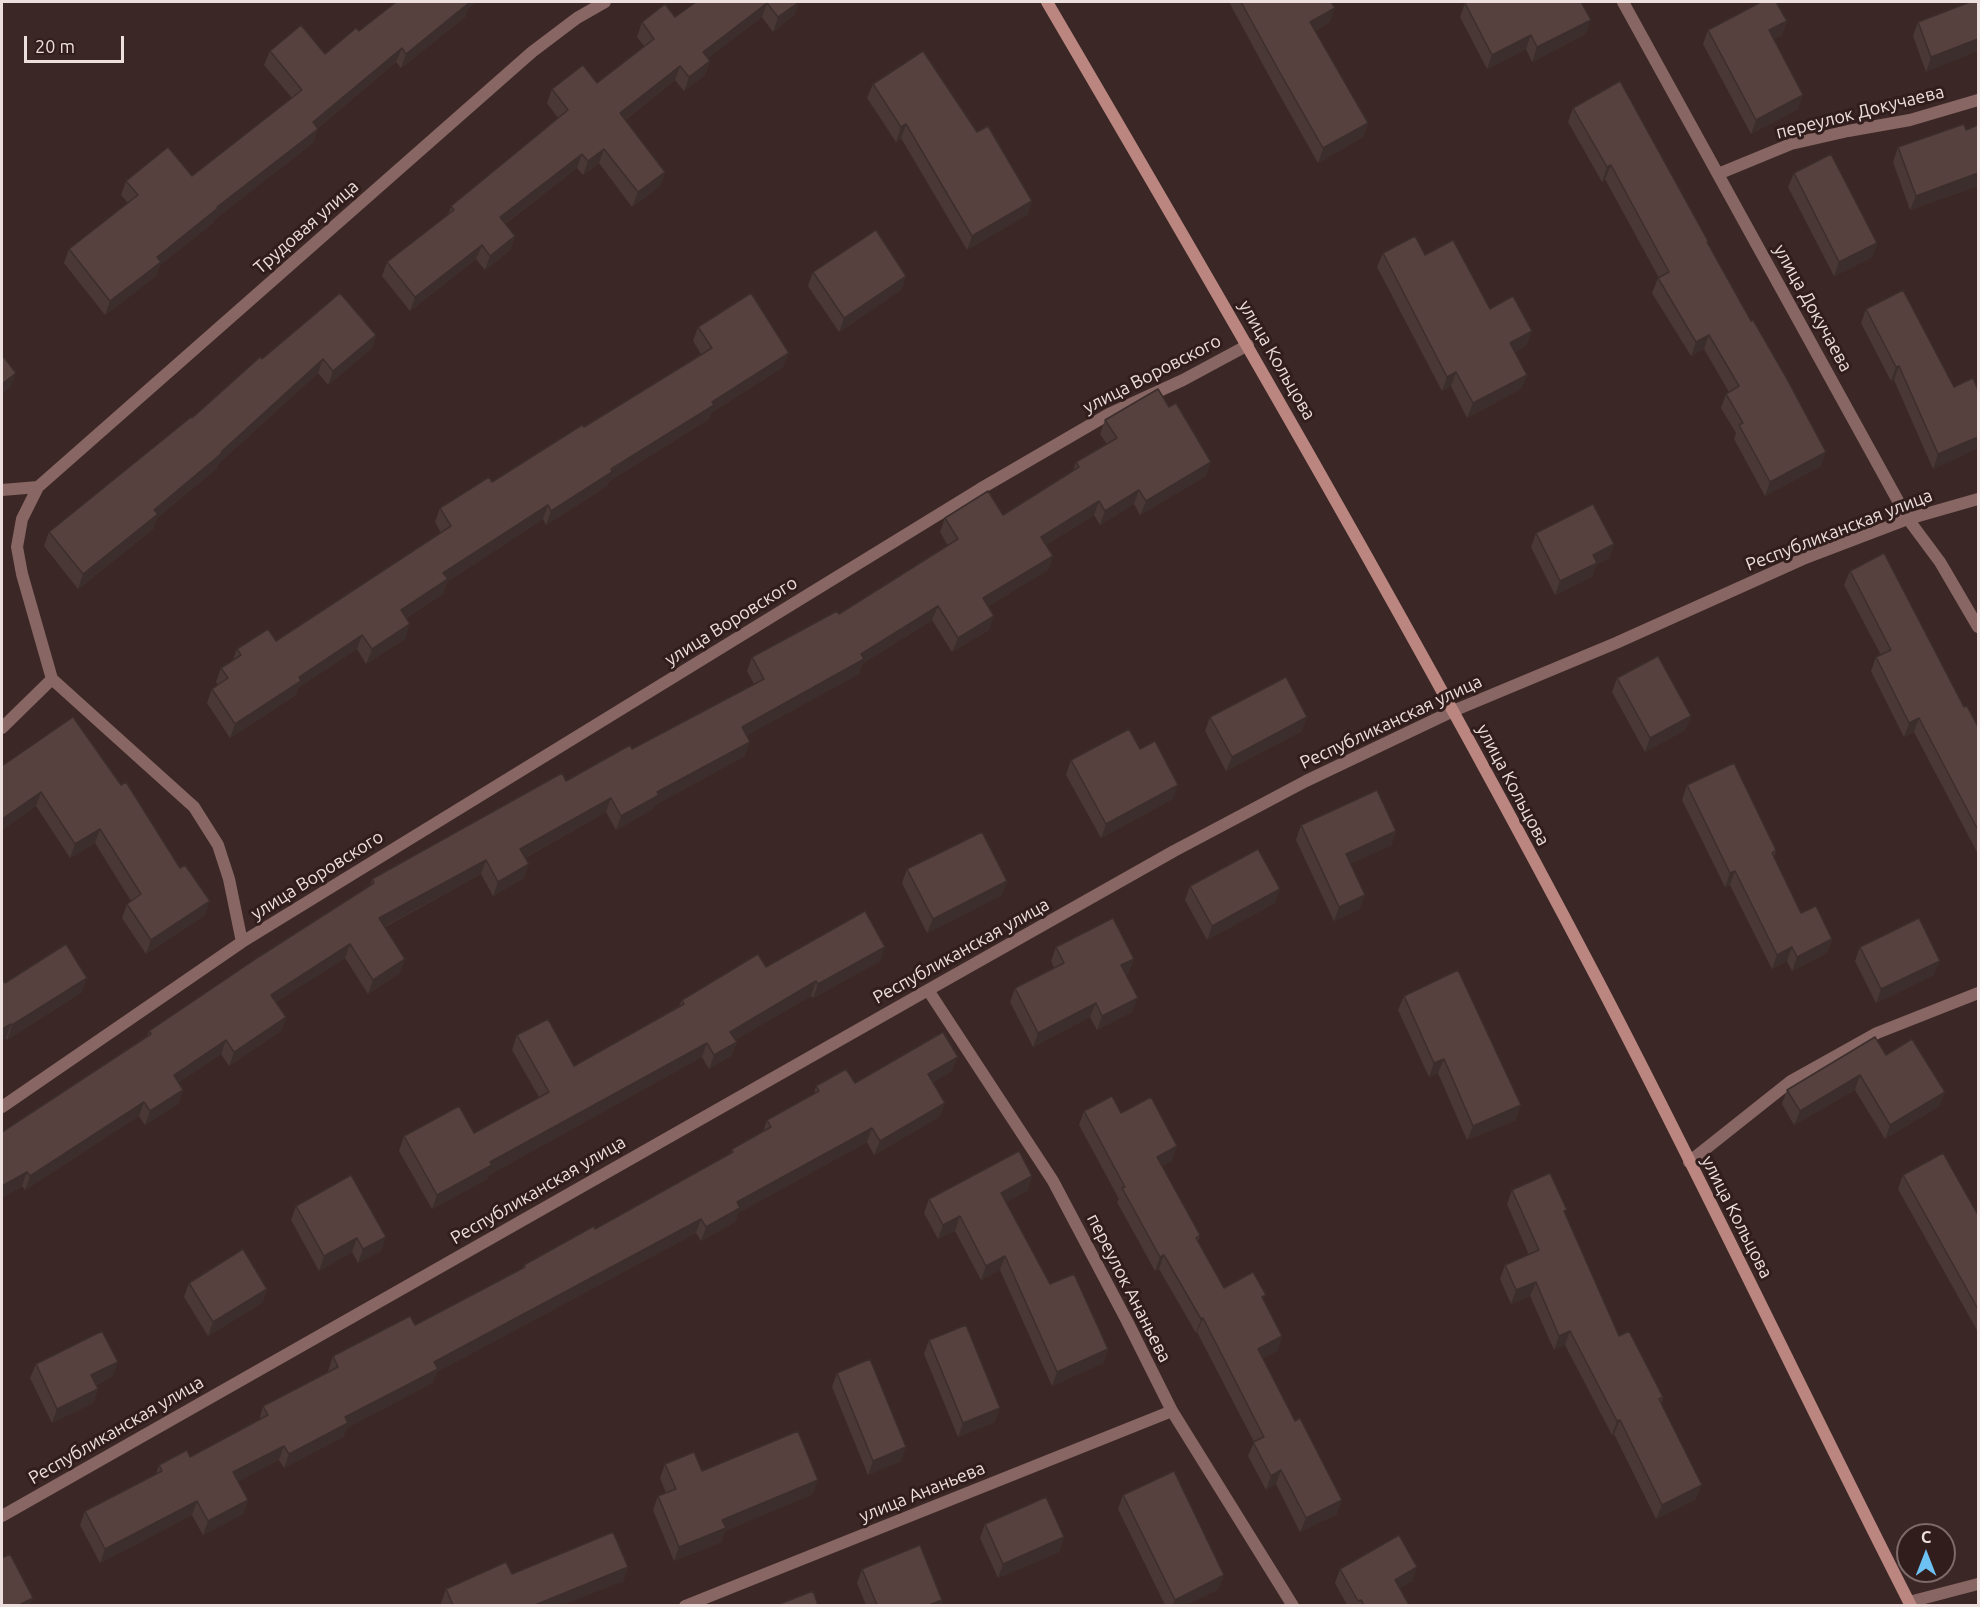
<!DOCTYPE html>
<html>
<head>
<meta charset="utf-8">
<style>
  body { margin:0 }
  #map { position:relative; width:1980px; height:1607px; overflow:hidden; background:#3b2826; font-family:Ubuntu,sans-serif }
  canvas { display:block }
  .frame { position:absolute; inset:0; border:3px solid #eddfde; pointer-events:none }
  .north { position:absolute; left:1896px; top:1523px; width:60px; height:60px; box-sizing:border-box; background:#311e1c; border:2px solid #7c6b6a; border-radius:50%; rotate:0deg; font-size:16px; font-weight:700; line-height:24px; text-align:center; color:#eddfde }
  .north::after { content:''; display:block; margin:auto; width:21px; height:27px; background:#6dc2f3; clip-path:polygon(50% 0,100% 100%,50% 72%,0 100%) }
  .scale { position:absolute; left:24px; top:36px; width:100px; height:27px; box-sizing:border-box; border:3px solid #eddfde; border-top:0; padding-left:8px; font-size:18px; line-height:21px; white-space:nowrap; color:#eddfde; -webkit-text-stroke:4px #311e1c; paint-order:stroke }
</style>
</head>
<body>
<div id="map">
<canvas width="1980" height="1607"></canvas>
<div class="frame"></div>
<div class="north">С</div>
<div class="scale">20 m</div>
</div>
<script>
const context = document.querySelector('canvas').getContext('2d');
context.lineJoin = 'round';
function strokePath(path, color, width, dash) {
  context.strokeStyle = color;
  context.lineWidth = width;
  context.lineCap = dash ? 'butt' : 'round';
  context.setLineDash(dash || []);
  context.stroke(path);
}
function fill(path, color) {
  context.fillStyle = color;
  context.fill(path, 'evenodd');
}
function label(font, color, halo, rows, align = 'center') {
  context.font = font + ' Ubuntu,sans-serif';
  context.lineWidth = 6;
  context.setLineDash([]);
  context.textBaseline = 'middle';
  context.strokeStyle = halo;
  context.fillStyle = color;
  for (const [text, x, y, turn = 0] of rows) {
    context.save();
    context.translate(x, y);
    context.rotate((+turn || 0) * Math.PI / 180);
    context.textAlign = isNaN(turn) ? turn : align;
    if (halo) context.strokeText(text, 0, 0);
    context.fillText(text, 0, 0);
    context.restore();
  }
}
strokePath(new Path2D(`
  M1909 1602 1978 1584`), '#886663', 12);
strokePath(new Path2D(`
  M1623 2 1908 519 1940 562 1978 627
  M1718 174 1791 144 1848 131 1910 120 1978 100
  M2 490 38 487
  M52 679 22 574 17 547 22 519 38 487 532 52 577 18 605 2
  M52 679 194 807 218 845 229 879 242 942
  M2 728 52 679
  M928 990 1053 1181 1127 1321 1172 1411 1293 1606
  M2 1107 242 942 980 489 1109 414 1183 380 1248 345
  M1689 1162 1791 1081 1877 1033 1978 993
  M2 1516 928 990 1174 851 1306 781 1453 711 1616 643 1803 559 1908 519 1978 499
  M685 1606 1172 1411`), '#886663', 12);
strokePath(new Path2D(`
  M1047 2C1235 323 1422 645 1595 975 1704 1183 1804 1396 1911 1606`), '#bb8680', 12);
fill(new Path2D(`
  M396 2H477L468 8 465 17 401 68 396 62 318 128 313 143 215 219 213 223 160 265 156 276 105 315 64 263 69 249 128 203 121 195 126 181 192 176 292 98 264 65 270 51 325 54 359 31Z
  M696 2H799L794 15 773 32 762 17 708 58 710 61 705 75 684 91 675 80 625 120 665 172 660 186 632 207 599 163 583 175 577 168 505 224 515 236 510 250 485 270 476 259 410 311 382 276 387 262 448 215 451 206 558 118 547 103 552 89 597 83 644 46 637 37 642 22 675 17Z
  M1229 2H1331L1330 22 1315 31 1368 123 1363 137 1318 163 1274 85Z
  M1970 2 1926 72 1913 36 1918 22Z
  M1465 3 1586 34 1532 62 1526 49 1487 69 1460 17Z
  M1787 21 1782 35 1774 39 1798 109 1751 134 1703 44 1708 30Z
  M873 84 977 132 1032 201 1027 215 967 250 901 138 896 142 867 98Z
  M1573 108 1708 241V243L1821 466 1765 496 1734 439 1736 433 1721 408 1726 394 1729 392 1704 349 1691 356 1652 293 1658 278H1659L1605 179 1602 182 1568 122Z
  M1978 125V186L1910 210 1893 162 1898 147 1966 130Z
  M1794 173 1877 243 1872 257 1834 276 1788 187Z
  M1383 253 1425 255 1490 309 1527 345 1515 352 1527 375 1521 389 1467 418 1451 386 1442 391 1377 267Z
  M813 272 906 276 901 290 839 332 808 286Z
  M1866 309 1954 387 1978 390V448L1933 469 1894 380 1891 381 1861 323Z
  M698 327 783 367 711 413 709 419 608 482 607 486 546 525 543 519 447 582 443 594 406 618 405 639 366 664 357 649 298 688 296 695 230 738 207 703 212 689 218 685 216 682 221 668 233 660 237 649 276 641 441 533 435 522 440 508 492 482 584 427 701 354 693 341Z
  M376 335 371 349 328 385 318 373 218 464 217 468 157 518 153 529 78 589 44 546 49 532 192 418 262 359Z
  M1105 420 1206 476 1140 515 1134 504 1100 525 1094 515 1046 545 1053 556 1048 570 988 606 989 630 952 652 932 620 862 664 859 674 747 735 745 756 655 805 653 809 616 830 606 812 525 858 524 878 493 896 481 874 385 927 400 973 368 994 345 958 276 1002 286 1017 281 1031 229 1066 221 1054 178 1083 183 1090 178 1104 145 1125 139 1116 25 1190 22 1186 2 1198V1132L147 1036 149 1031 370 886 372 879 632 749 754 684 747 671 752 657 839 614 948 546 940 532 945 518 1003 515 1073 471 1076 462 1107 444 1100 434Z
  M1536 533 1614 544 1609 558 1596 565 1592 577 1555 595 1531 547Z
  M1850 571 1964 707 1978 727V854L1914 732 1904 737 1871 671 1876 657 1881 655 1844 585Z
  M1617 678 1691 716 1685 730 1645 752 1612 692Z
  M73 717 205 915 146 954 122 918 127 904 131 901 95 843 70 858 36 806 2 830V766Z
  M1210 717 1302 731 1226 771 1205 731Z
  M1140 749 1173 799 1101 838 1066 775 1071 760Z
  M1687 785 1776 850 1774 857 1801 913 1832 939 1827 953 1792 971 1787 961 1772 969 1730 885 1725 887 1682 800Z
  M1301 825 1396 831 1391 845 1350 864 1360 909 1334 921 1296 840Z
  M907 869 1002 895 927 933 902 883Z
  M1190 886 1275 903 1207 940 1185 900Z
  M1056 947 1129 973 1126 975 1132 1012 1097 1030 1090 1017 1033 1047 1010 1002 1015 988 1054 968 1051 961Z
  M1860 947 1934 975 1876 1003 1855 961Z
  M880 961 813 998 811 996 735 1040 737 1042 731 1056 709 1069 702 1057 489 1175 487 1179 432 1209 399 1151 404 1136 474 1133 539 1097 512 1050 517 1035 574 1066 679 1006 682 1000 766 967Z
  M2 983H5L82 992 7 1040 6 1038 2 1040Z
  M1404 996 1516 1120 1467 1140 1438 1073 1429 1077 1398 1010Z
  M1886 1055 1945 1092 1939 1106 1885 1139 1855 1090 1794 1125 1782 1104 1787 1090Z
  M952 1071 933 1082 945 1103 939 1117 874 1155 867 1142 738 1213 735 1222 701 1241 696 1233 437 1372 432 1383 347 1428 343 1437 284 1468 279 1460 238 1481 248 1500 243 1514 203 1535 192 1515 100 1563 80 1525 85 1511 156 1474 159 1465 190 1457 259 1421 263 1406 328 1372V1371L333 1356 415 1325 522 1269 524 1265 595 1229 730 1154 732 1149 763 1132 767 1120 814 1094 816 1086 855 1083Z
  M1084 1111 1121 1113 1172 1161 1162 1166 1200 1235 1198 1241 1224 1288 1264 1301 1282 1336 1277 1351 1263 1358 1337 1514 1300 1532 1276 1484 1266 1490 1248 1456 1254 1442 1197 1332 1196 1333 1159 1269 1155 1271 1117 1202 1119 1199 1079 1125Z
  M1903 1175 1978 1215V1332L1898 1189Z
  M1032 1176 1027 1191 1006 1202 1050 1284 1108 1349 1103 1363 1052 1386 1000 1270 981 1280 955 1231 938 1239 924 1213 929 1199Z
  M1512 1190 1565 1214 1619 1336 1663 1397 1661 1404 1696 1499 1656 1519 1614 1434 1612 1435 1565 1345 1554 1350 1530 1296 1511 1304 1500 1279 1505 1265 1529 1255 1507 1204Z
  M296 1206 381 1251 358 1263 352 1252 319 1271 291 1220Z
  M189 1283 267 1289 262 1303 208 1336 184 1297Z
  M929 1340 995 1422 958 1437 924 1354Z
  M36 1364 113 1376 96 1385 98 1389 93 1403 52 1423 30 1378Z
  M837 1373 901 1461 868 1475 832 1387Z
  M665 1464 702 1471 813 1494 725 1531 721 1542 674 1561 653 1510 658 1496 666 1493 660 1478Z
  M1123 1495 1219 1589 1186 1605H1165L1118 1509Z
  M985 1524 1064 1537 1059 1552 998 1578 980 1538Z
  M628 1567 623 1581 562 1605H442L441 1603 446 1589 512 1574Z
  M1417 1567 1412 1581 1400 1588 1409 1605H1347L1335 1583 1340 1569Z
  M862 1569 942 1600 941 1605H866L857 1583Z`), '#4a3836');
fill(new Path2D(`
  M466 2H477L468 8 465 17 401 68 406 54Z
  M799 2 794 15 773 32 778 17Z
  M767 3 762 17 698 66 703 52Z
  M1335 8 1330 22 1305 36 1310 22Z
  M1591 20 1586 34 1532 62 1537 47Z
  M1787 21 1782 35 1764 44 1769 30Z
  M1531 35 1526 49 1487 69 1492 55Z
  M1978 39V51L1926 72 1931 57Z
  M402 48 396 62 308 136 313 122Z
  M710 61 705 75 684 91 689 77Z
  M680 66 675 80 615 127 620 113Z
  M1803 95 1798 109 1751 134 1756 120Z
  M1368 123 1363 137 1318 163 1323 148Z
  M906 124 901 138 896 142 901 127Z
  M318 129 313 143 215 219 213 223 160 265 156 276 105 315 110 301 157 257 217 207Z
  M604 149 599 163 583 175 588 161Z
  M582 154 577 168 495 231 500 217Z
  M1611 165 1605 179 1602 182 1607 167Z
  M665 172 660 186 632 207 638 192Z
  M1978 173V186L1910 210 1916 196Z
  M1032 201 1027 215 967 250 972 236Z
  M515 236 510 250 485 270 490 256Z
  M1877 243 1872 257 1834 276 1839 262Z
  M482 245 476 259 410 311 415 297Z
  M906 276 901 290 839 332 844 318Z
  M1532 331 1527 345 1505 357 1510 343Z
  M376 335 371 349 328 385 333 371Z
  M1709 335 1704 349 1691 356 1696 342Z
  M789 353 783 367 711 413 709 419 608 482 607 486 546 525 551 511 712 402Z
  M323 359 318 373 218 464 217 468 157 518 153 529 78 589 83 574 154 510 221 452Z
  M1899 366 1894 380 1891 381 1896 367Z
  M1456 372 1451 386 1442 391 1447 377Z
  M16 373 10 388 2 394V384Z
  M1527 375 1521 389 1467 418 1473 403Z
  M1978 437V448L1933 469 1938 454Z
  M1826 452 1821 466 1765 496 1770 482Z
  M1211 462 1206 476 1140 515 1146 501Z
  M1139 490 1134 504 1100 525 1105 511Z
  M1099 501 1094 515 1036 551 1041 537Z
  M548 505 543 519 447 582 443 594 396 624 401 610 443 573Z
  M1614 544 1609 558 1596 565 1592 577 1555 595 1560 581 1593 555Z
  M1053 556 1048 570 978 613 983 598Z
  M938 606 932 620 862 664 859 674 737 741 742 727Z
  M994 616 989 630 952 652 958 638Z
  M410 624 405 639 366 664 372 649Z
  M362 635 357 649 298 688 296 695 230 738 235 724 299 677Z
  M1691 716 1685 730 1645 752 1650 738Z
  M1307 717 1302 731 1226 771 1232 757Z
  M1919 718 1914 732 1904 737 1909 723Z
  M750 742 745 756 655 805 653 809 616 830 621 816 657 792Z
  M1178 785 1173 799 1101 838 1106 824Z
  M41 792 36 806 2 830V819Z
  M611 798 606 812 515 863 520 849Z
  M100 829 95 843 70 858 75 844Z
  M1396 831 1391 845 1341 868 1346 854Z
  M486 860 481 874 374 932 379 918Z
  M529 864 524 878 493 896 498 882Z
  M1735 871 1730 885 1725 887 1730 873Z
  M1007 881 1002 895 927 933 933 919Z
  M1280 889 1275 903 1207 940 1212 926Z
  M1365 895 1360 909 1334 921 1339 907Z
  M210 901 205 915 146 954 151 940Z
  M1832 939 1827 953 1792 971 1797 957Z
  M350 944 345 958 266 1009 271 995Z
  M885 947 880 961 813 998 818 984Z
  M1792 947 1787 961 1772 969 1777 955Z
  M405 959 400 973 368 994 373 980Z
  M1134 959 1129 973 1116 980 1121 965Z
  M1940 961 1934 975 1876 1003 1881 989Z
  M87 978 82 992 7 1040 12 1025Z
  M816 981 811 996 725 1046 730 1032Z
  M1138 998 1132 1012 1097 1030 1102 1016Z
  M1096 1003 1090 1017 1033 1047 1038 1033Z
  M286 1017 281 1031 229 1066 234 1052Z
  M11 1024 6 1038 2 1040V1029Z
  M226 1040 221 1054 168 1090 174 1075Z
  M737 1042 731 1056 709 1069 714 1055Z
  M707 1043 702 1057 489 1175 487 1179 432 1209 437 1195 490 1162Z
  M958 1057 952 1071 923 1088 928 1074Z
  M1444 1059 1438 1073 1429 1077 1434 1063Z
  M1860 1075 1855 1090 1794 1125 1800 1111Z
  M183 1090 178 1104 145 1125 150 1111Z
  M1945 1092 1939 1106 1885 1139 1890 1125Z
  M144 1102 139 1116 25 1190 30 1176Z
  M945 1103 939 1117 874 1155 880 1141Z
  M1521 1105 1516 1120 1467 1140 1473 1126Z
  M872 1128 867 1142 738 1213 735 1222 701 1241 706 1227 737 1202Z
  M1177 1146 1172 1161 1152 1171 1157 1157Z
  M27 1172 22 1186 2 1198V1186Z
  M1032 1176 1027 1191 996 1207 1001 1193Z
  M960 1216 955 1231 938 1239 943 1225Z
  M701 1219 696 1233 437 1372 432 1383 347 1428 343 1437 284 1468 289 1454 345 1417 434 1362Z
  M386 1237 381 1251 358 1263 363 1249Z
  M357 1238 352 1252 319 1271 324 1256Z
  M1164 1255 1159 1269 1155 1271 1160 1257Z
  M1005 1256 1000 1270 981 1280 986 1266Z
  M1536 1282 1530 1296 1511 1304 1516 1290Z
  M267 1289 262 1303 208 1336 213 1322Z
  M1203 1318 1197 1332 1196 1333 1201 1319Z
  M1570 1331 1565 1345 1554 1350 1559 1336Z
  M1282 1336 1277 1351 1253 1363 1258 1349Z
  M1108 1349 1103 1363 1052 1386 1057 1372Z
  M118 1362 113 1376 86 1389 91 1375Z
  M98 1389 93 1403 52 1423 57 1409Z
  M1000 1408 995 1422 958 1437 963 1423Z
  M1620 1420 1614 1434 1612 1435 1617 1421Z
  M284 1446 279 1460 228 1487 233 1472Z
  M906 1447 901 1461 868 1475 873 1461Z
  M1281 1470 1276 1484 1266 1490 1271 1476Z
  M818 1480 813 1494 725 1531 721 1542 674 1561 679 1547 722 1520Z
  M1702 1485 1696 1499 1656 1519 1662 1505Z
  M248 1500 243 1514 203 1535 208 1521Z
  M1342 1500 1337 1514 1300 1532 1306 1518Z
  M197 1501 192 1515 100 1563 105 1549Z
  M1064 1537 1059 1552 998 1578 1003 1564Z
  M628 1567 623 1581 562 1605H535L557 1596Z
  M1417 1567 1412 1581 1390 1594 1395 1580Z
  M1224 1575 1219 1589 1186 1605H1172L1175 1600Z
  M33 1598 30 1605H19Z
  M942 1600 941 1605H929Z`), '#3c2e2c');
const building = new Path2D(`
  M396 2H470L406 54 402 48 313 122 318 129 217 207 218 208 157 257 161 262 110 301 69 249 138 195 126 181 168 147 192 176 302 90 270 51 301 25 325 54 356 28 359 31Z
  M696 2H799L778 17 767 3 703 52 710 61 689 77 680 66 620 113 665 172 638 192 604 149 588 161 582 154 500 217 515 236 490 256 482 245 415 297 387 262 454 210 451 206 568 110 552 89 583 65 597 83 654 39 642 22 665 4 675 17Z
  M1241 2H1331L1335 8 1310 22 1368 123 1323 148 1279 71Z
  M1468 2H1581L1591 20 1537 47 1531 35 1492 55 1465 3Z
  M1761 2H1776L1787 21 1769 30 1803 95 1756 120 1708 30Z
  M1970 2H1978V39L1931 57 1918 22Z
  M923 51 977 132 988 126 1032 201 972 236 906 124 901 127 873 84Z
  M1620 81 1708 241 1707 242 1751 321 1753 320 1787 379 1826 452 1770 482 1739 425 1743 423 1726 394 1739 386 1709 335 1696 342 1658 278 1669 272 1611 165 1607 167 1573 108Z
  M1964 124 1966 130 1978 125V173L1916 196 1898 147Z
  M1831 154 1877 243 1839 262 1794 173Z
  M876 230 906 276 844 318 813 272Z
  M1415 236 1425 255 1453 240 1490 309 1513 296 1532 331 1510 343 1527 375 1473 403 1456 372 1447 377 1383 253Z
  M1903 290 1954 387 1973 378 1978 390V437L1938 454 1899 366 1896 367 1866 309Z
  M340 293 376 335 333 371 323 359 221 452 222 453 154 510 158 514 83 574 49 532 191 417 192 418 260 357 262 359Z
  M751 293 789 353 712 402 714 405 611 469 612 472 551 511 548 505 443 573 448 579 401 610 410 624 372 649 362 635 299 677 301 681 235 724 212 689 228 678 221 668 241 655 237 649 268 629 276 641 451 526 440 508 489 477 492 482 582 425 584 427 712 348 698 327Z
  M2 355 16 373 2 384Z
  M1158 389 1169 407 1176 403 1211 462 1146 501 1139 490 1105 511 1099 501 1041 537 1053 556 983 598 994 616 958 638 938 606 861 654 864 659 742 727 750 742 657 792 659 795 621 816 611 798 520 849 529 864 498 882 486 860 379 918 405 959 373 980 350 944 271 995 286 1017 234 1052 226 1040 174 1075 183 1090 150 1111 144 1102 30 1176 27 1172 2 1186V1132L151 1034 149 1031 260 956 374 883 372 879 562 773 566 781 630 745 632 749 764 679 752 657 837 611 839 614 958 539 945 518 988 491 1003 515 1079 467 1076 462 1117 438 1105 420Z
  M1593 504 1614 544 1593 555 1597 563 1560 581 1536 533Z
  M1884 553 1964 707 1967 706 1978 727V830L1919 718 1909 723 1876 657 1891 650 1850 571Z
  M1658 656 1691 716 1650 738 1617 678Z
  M1286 677 1307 717 1232 757 1210 717Z
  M73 717 121 785 126 782 180 868 185 865 210 901 151 940 127 904 141 894 100 829 75 844 41 792 2 819V766Z
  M1129 729 1140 749 1155 741 1178 785 1106 824 1071 760Z
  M1734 763 1776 850 1772 853 1801 913 1816 906 1832 939 1797 957 1792 947 1777 955 1735 871 1730 873 1687 785Z
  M1377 790 1396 831 1346 854 1365 895 1339 907 1301 825Z
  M982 832 1007 881 933 919 907 869Z
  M1258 849 1280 889 1212 926 1190 886Z
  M865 911 885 947 818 984 816 981 730 1032 737 1042 714 1055 707 1043 490 1162 492 1165 437 1195 404 1136 459 1106 474 1133 549 1092 517 1035 548 1019 574 1066 684 1004 682 1000 758 954 766 967Z
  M1113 918 1134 959 1121 965 1138 998 1102 1016 1096 1003 1038 1033 1015 988 1064 963 1056 947Z
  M1919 918 1940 961 1881 989 1860 947Z
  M66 944 87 978 12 1025 11 1024 2 1029V983L4 981 5 983Z
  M1458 970 1521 1105 1473 1126 1444 1059 1434 1063 1404 996Z
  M943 1032 958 1057 928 1074 945 1103 880 1141 872 1128 737 1202 740 1208 706 1227 701 1219 434 1362 438 1369 345 1417 348 1423 289 1454 284 1446 233 1472 248 1500 208 1521 197 1501 105 1549 85 1511 162 1471 159 1465 187 1450 190 1457 268 1415 263 1406 338 1367 333 1356 410 1316 415 1325 525 1267 524 1265 594 1226 595 1229 733 1152 732 1149 771 1127 767 1120 819 1091 816 1086 846 1069 855 1083Z
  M1875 1037 1886 1055 1912 1039 1945 1092 1890 1125 1860 1075 1800 1111 1787 1090Z
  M1112 1096 1121 1113 1151 1097 1177 1146 1157 1157 1200 1235 1196 1238 1224 1288 1253 1272 1266 1295 1262 1297 1282 1336 1258 1349 1295 1421 1300 1418 1342 1500 1306 1518 1281 1470 1271 1476 1253 1442 1264 1437 1203 1318 1201 1319 1164 1255 1160 1257 1122 1188 1125 1187 1084 1111Z
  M1019 1151 1032 1176 1001 1193 1050 1284 1074 1274 1108 1349 1057 1372 1005 1256 986 1266 960 1216 943 1225 929 1199Z
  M1943 1153 1978 1215V1309L1903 1175Z
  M1550 1173 1567 1210 1564 1211 1619 1336 1629 1331 1663 1397 1659 1399 1702 1485 1662 1505 1620 1420 1617 1421 1570 1331 1559 1336 1536 1282 1516 1290 1505 1265 1539 1250 1512 1190Z
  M351 1175 386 1237 363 1249 357 1238 324 1256 296 1206Z
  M243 1249 267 1289 213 1322 189 1283Z
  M966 1325 1000 1408 963 1423 929 1340Z
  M102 1331 118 1362 91 1375 98 1389 57 1409 36 1364Z
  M870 1359 906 1447 873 1461 837 1373Z
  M798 1431 818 1480 722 1520 726 1528 679 1547 658 1496 676 1489 665 1464 694 1452 702 1471Z
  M1174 1471 1224 1575 1175 1600 1123 1495Z
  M1046 1497 1064 1537 1003 1564 985 1524Z
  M613 1532 628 1567 557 1596 535 1605H453L446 1589 506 1562 512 1574Z
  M1399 1535 1417 1567 1395 1580 1409 1605H1364L1361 1600 1358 1601 1340 1569Z
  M920 1545 942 1600 929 1605H877L862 1569Z
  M10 1554 33 1598 19 1605H2V1558Z
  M813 1591 818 1605H777Z`);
fill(building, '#56413f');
strokePath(building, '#3c2e2c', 1.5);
label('18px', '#eddfde', '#311e1c', [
  ["переулок Докучаева",1860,112,-14],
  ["Трудовая улица",306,227,-41],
  ["улица Докучаева",1813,308,61],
  ["улица Кольцова",1277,360,60],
  ["улица Воровского",1152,374,-27],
  ["Республиканская улица",1839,530,-21],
  ["улица Воровского",731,621,-32],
  ["Республиканская улица",1391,722,-25],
  ["улица Кольцова",1513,785,62],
  ["улица Воровского",317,875,-32],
  ["Республиканская улица",961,951,-29],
  ["Республиканская улица",538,1190,-30],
  ["улица Кольцова",1737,1217,63],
  ["переулок Ананьева",1129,1288,63],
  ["Республиканская улица",116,1430,-30],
  ["улица Ананьева",922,1492,-22]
]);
</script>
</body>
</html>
